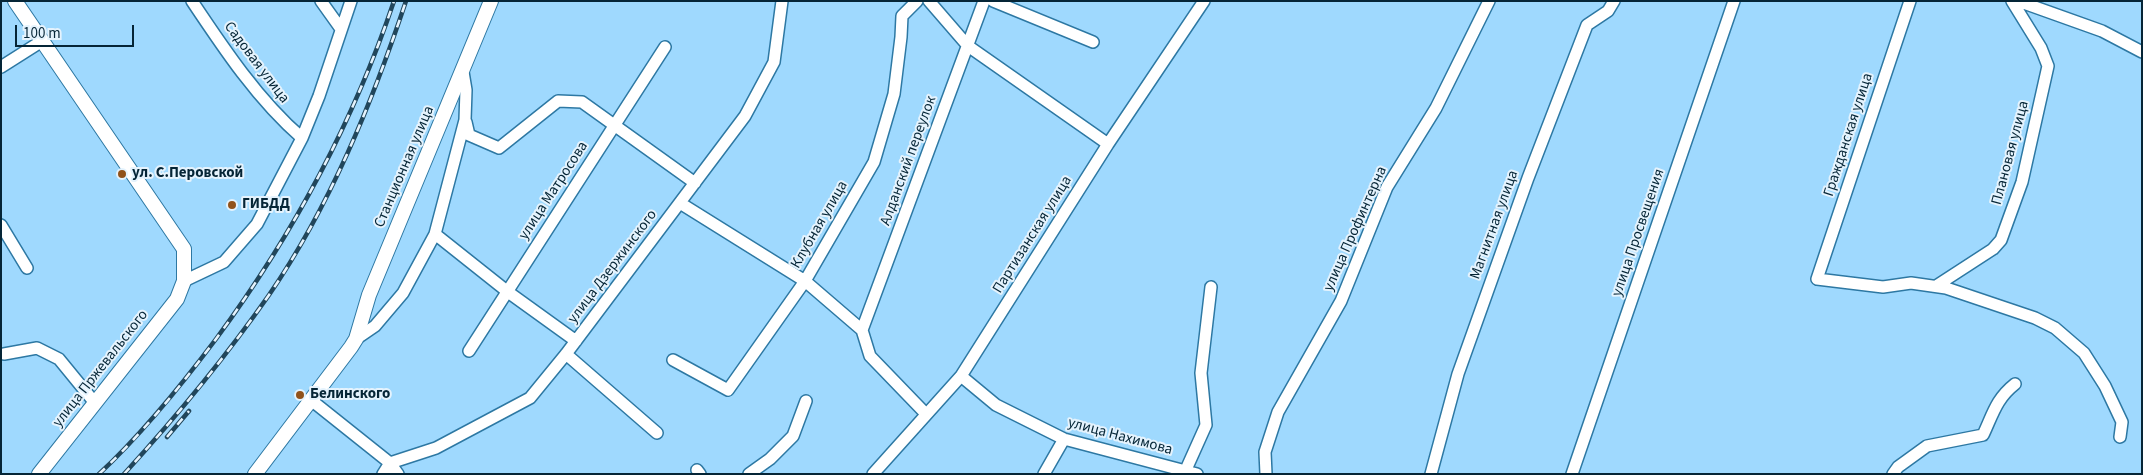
<!DOCTYPE html>
<html>
<head>
<meta charset="utf-8">
<style>
  body { margin:0 }
  #map { position:relative; width:2143px; height:475px; overflow:hidden; background:#9fd9fe; font-family:"Source Sans 3",sans-serif }
  canvas { display:block }
  .frame { position:absolute; inset:0; border:2px solid #052536; pointer-events:none }
  .scale { position:absolute; left:15px; top:25px; width:119px; height:22px; box-sizing:border-box; border:2px solid #052536; border-top:0; padding-left:6px; font-size:15px; line-height:18px; white-space:nowrap; color:#052536; -webkit-text-stroke:4px #e5f3fd; paint-order:stroke }
</style>
</head>
<body>
<div id="map">
<canvas width="2143" height="475"></canvas>
<div class="frame"></div>
<div class="scale">100 m</div>
</div>
<script>
const context = document.querySelector('canvas').getContext('2d');
context.lineJoin = 'round';
function strokePath(path, color, width, dash) {
  context.strokeStyle = color;
  context.lineWidth = width;
  context.lineCap = dash ? 'butt' : 'round';
  context.setLineDash(dash || []);
  context.stroke(path);
}
function label(font, color, halo, rows, align = 'center') {
  context.font = font + ' "Source Sans 3",sans-serif';
  context.lineWidth = 4;
  context.setLineDash([]);
  context.textBaseline = 'middle';
  context.strokeStyle = halo;
  context.fillStyle = color;
  for (const [text, x, y, turn = 0] of rows) {
    context.save();
    context.translate(x, y);
    context.rotate((+turn || 0) * Math.PI / 180);
    context.textAlign = isNaN(turn) ? turn : align;
    if (halo) context.strokeText(text, 0, 0);
    context.fillText(text, 0, 0);
    context.restore();
  }
}
const minor = new Path2D(`
  M192 1C224 49 258 100 302 138
  M321 1 341 29
  M929 1 968 46 1108 144
  M993 1 1093 42
  M1910 1 1817 279 1883 287 1911 283 1946 288 2035 318 2055 328 2084 353 2105 386 2122 422 2120 437
  M2018 1 2102 31 2142 52
  M1 67 42 41
  M466 122 469 135 499 148 558 101 582 102 695 183
  M680 203 805 281 862 330 870 356 926 414
  M1 225 27 268
  M435 234 508 292 576 341
  M184 281 224 262 257 224 302 138 319 96 351 1
  M1936 286 1993 249 2001 240 2022 182 2048 66 2041 48 2012 1
  M862 330 984 1
  M356 339 375 326 403 293 435 234 465 120 466 90 463 72
  M469 351 665 47
  M4 354 37 348 59 359 95 403
  M566 354 657 433
  M673 360 728 390 805 281 874 162 894 94 901 37 902 16 917 1
  M961 376 996 405 1064 439 1197 474
  M311 400 390 463 398 474
  M697 470 700 474
  M383 474 390 463 436 448 530 398 566 354 745 116 774 62 782 1
  M749 474 770 459 793 436 806 401
  M873 474 961 376 1108 144 1204 1
  M1044 474 1064 439
  M1184 474 1206 425 1201 373 1211 287
  M1266 474 1265 452 1278 412 1341 301 1387 187 1436 108 1489 1
  M1431 474 1458 374 1528 178 1587 25 1608 11 1614 1
  M1572 474 1734 1
  M1893 474 1898 467 1927 446 1983 435C1993 414 1996 399 2015 384`);
const major = new Path2D(`
  M15 1 184 249V281L177 299 39 474
  M255 474 351 347 356 339 369 295 491 1`);
strokePath(minor, '#2d78a3', 14);
strokePath(major, '#2d78a3', 16);
strokePath(minor, '#fff', 11);
strokePath(major, '#fff', 14);
const rail = new Path2D(`
  M167 437 189 411
  M99 474C143 433 180 387 216 339 292 236 353 123 394 1
  M124 474C176 417 225 358 269 295 330 206 372 103 406 1`);
strokePath(rail, '#21465b', 4.5);
strokePath(rail, '#e5f3fd', 2.5, [8]);
for (const [x, y, r, color] of [
  [122,174,5,"#91521a"],
  [232,205,5,"#91521a"],
  [300,395,5,"#91521a"]
]) {
  const dot = new Path2D();
  dot.arc(x, y, r, 0, 2 * Math.PI);
  context.fillStyle = color;
  context.fill(dot);
  strokePath(dot, '#e5f3fd', 2);
}
label('15px', '#052536', '#e5f3fd', [
  ["Садовая улица",256,63,53],
  ["Гражданская улица",1849,135,-72],
  ["Плановая улица",2011,153,-75],
  ["Алданский переулок",909,161,-70],
  ["Станционная улица",405,167,-67],
  ["улица Матросова",554,191,-57],
  ["Клубная улица",820,225,-60],
  ["Магнитная улица",1495,225,-70],
  ["улица Профинтерна",1356,229,-66],
  ["улица Просвещения",1639,233,-71],
  ["Партизанская улица",1033,235,-58],
  ["улица Дзержинского",613,267,-53],
  ["улица Пржевальского",101,369,-52],
  ["улица Нахимова",1120,437,15]
]);
label('bold 15px', '#052536', '#e5f3fd', [
  ["ул. С.Перовской",132,174],
  ["ГИБДД",242,205],
  ["Белинского",310,395]
], 'left');
</script>
</body>
</html>
